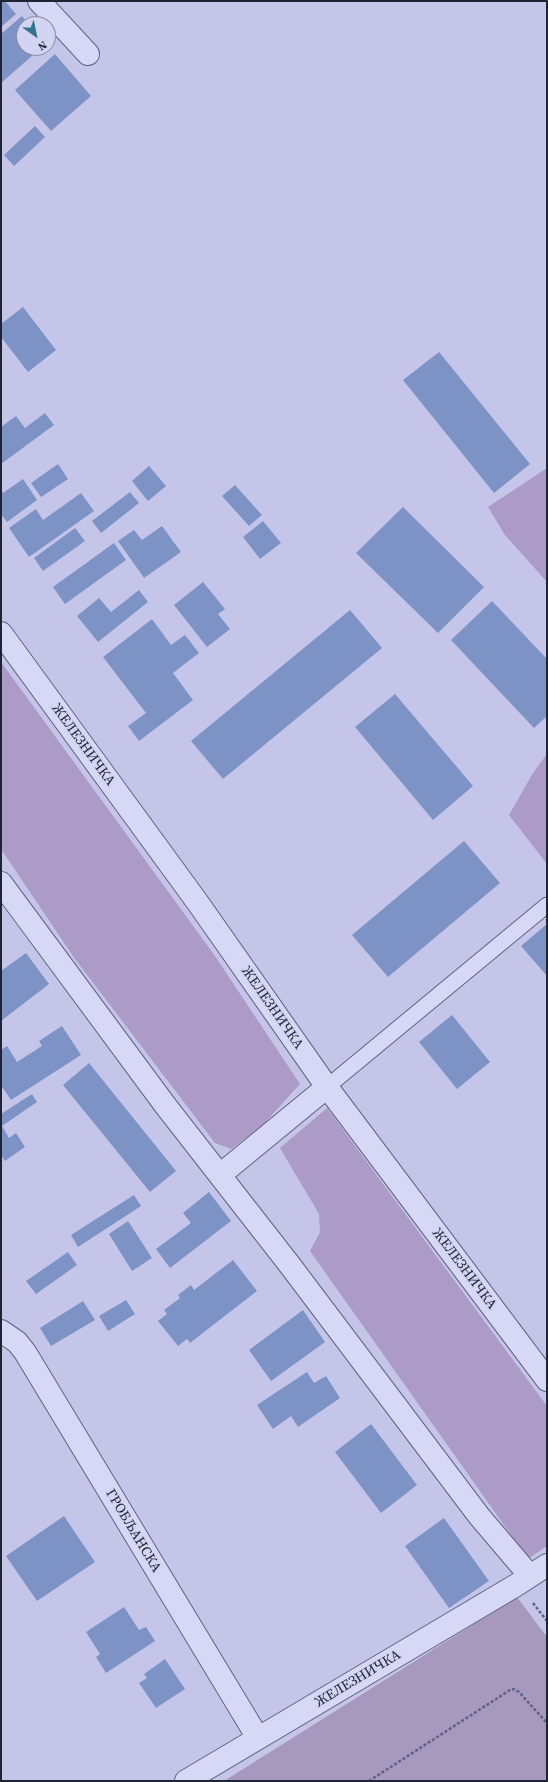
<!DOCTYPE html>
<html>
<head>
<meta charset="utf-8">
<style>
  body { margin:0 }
  #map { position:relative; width:548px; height:1782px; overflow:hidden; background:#c5c5ea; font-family:"Source Serif 4",serif }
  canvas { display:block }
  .frame { position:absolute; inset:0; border:2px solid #1f2434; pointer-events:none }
  .north { position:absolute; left:16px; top:16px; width:40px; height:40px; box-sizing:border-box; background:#d3d4f2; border:1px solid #8b8ea6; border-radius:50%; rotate:147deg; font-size:11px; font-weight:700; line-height:16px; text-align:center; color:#1f2434 }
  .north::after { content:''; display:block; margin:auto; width:14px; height:18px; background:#32748d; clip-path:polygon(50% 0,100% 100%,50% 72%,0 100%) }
</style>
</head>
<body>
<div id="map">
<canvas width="548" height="1782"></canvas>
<div class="frame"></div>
<div class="north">N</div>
</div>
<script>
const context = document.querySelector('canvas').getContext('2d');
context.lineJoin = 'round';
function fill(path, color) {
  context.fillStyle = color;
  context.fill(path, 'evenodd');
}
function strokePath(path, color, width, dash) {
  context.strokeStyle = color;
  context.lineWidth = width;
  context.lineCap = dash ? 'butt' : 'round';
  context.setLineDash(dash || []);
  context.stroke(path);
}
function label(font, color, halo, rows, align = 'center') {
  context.font = font + ' "Source Serif 4",serif';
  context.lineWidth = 4;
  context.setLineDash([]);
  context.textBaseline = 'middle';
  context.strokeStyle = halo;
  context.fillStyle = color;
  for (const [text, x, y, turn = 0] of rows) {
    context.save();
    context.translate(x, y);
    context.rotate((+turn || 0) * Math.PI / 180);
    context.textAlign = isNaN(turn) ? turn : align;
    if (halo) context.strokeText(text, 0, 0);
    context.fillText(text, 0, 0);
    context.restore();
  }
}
fill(new Path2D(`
  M547 468V582L505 535 488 507Z
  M1 662 215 956 300 1084 261 1127 231 1149 215 1143 75 959 1 849Z
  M547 754V864L509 815 533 773Z
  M327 1108 547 1406V1546L528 1559 310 1251 320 1232 319 1214 280 1148Z`), '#ac9ac7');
fill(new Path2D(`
  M517 1597 547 1637V1781H224Z`), '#a798bd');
fill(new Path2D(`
  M1 1H5L16 14 1 27Z
  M22 16 28 24H24V48H41L1 83V34Z
  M55 54 91 96 51 131 15 90Z
  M35 126 45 137 14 166 4 155Z
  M23 307 56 350 28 372 1 337V324Z
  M439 352 530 464 494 493 403 380Z
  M45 413 54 425 1 464V427L16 416 25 428Z
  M58 464 68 479 41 497 31 483Z
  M149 466 166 486 148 501 132 481Z
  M23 479 37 500 7 522 1 514V490L3 493Z
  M235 485 262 515 249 526 222 496Z
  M130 492 139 503 101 533 92 521Z
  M81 493 94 511 29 557 9 528 36 509 43 520Z
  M403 507 484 587 438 633 356 553Z
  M263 521 281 543 260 559 243 537Z
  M162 526 181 552 144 578 118 541 134 530 142 540Z
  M75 528 85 541 43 571 34 558Z
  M114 543 126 560 65 604 53 587Z
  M203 582 225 609 218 614 230 629 207 647 174 605Z
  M139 590 148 602 98 642 77 616 99 598 111 612Z
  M492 601 547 659V716L534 728 451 640Z
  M350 610 382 648 223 779 191 741Z
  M152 619 171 645 185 635 199 653 173 673 193 700 139 741 128 726 146 713 103 657Z
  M395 694 473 786 433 820 355 727Z
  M464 841 500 883 388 977 352 935Z
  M547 924V976L521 946Z
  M26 953 49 984 1 1021V971Z
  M452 1015 490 1062 457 1089 419 1042Z
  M62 1026 81 1055 11 1100 1 1085V1050L7 1046 17 1062 42 1046 39 1041Z
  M89 1063 176 1171 150 1192 63 1085Z
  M32 1094 37 1102 2 1126 9 1138 16 1133 25 1147 5 1161 1 1155V1114Z
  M209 1192 231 1221 170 1268 156 1249 191 1223 183 1213Z
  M134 1195 141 1206 78 1247 71 1235Z
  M128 1221 152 1258 132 1271 109 1234Z
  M68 1252 77 1265 36 1294 26 1281Z
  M233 1260 257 1291 190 1343 187 1339 178 1346 158 1321 167 1314 164 1310 180 1298 178 1295 191 1285 194 1290Z
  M126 1300 135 1314 108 1331 99 1316Z
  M83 1301 95 1320 51 1346 40 1328Z
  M303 1310 325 1342 271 1381 249 1350Z
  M307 1372 314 1383 326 1376 340 1398 298 1427 291 1416 273 1429 257 1405Z
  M371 1424 417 1485 381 1513 335 1452Z
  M64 1516 95 1562 37 1601 6 1556Z
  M444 1518 489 1581 449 1608 405 1546Z
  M124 1607 139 1630 146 1627 155 1641 106 1673 96 1657 100 1654 86 1632Z
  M165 1659 185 1689 156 1708 139 1683 147 1678 144 1674Z`), '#7e93c5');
const service = new Path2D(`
  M327 1087 547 905`);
const minor = new Path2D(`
  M39 1 88 54
  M1 633 198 903 327 1087 547 1380
  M1 883 165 1105 289 1264 479 1516 530 1576
  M220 1175 327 1087
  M1 1331 17 1342 25 1352 258 1738
  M186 1781 518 1584 547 1565`);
strokePath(service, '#5c6483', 17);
strokePath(minor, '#5c6483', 24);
strokePath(new Path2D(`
  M533 1603 547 1621
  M369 1781 510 1690 514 1689 519 1692 547 1723`), '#5c6483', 2.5, [3, 2]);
strokePath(service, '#d7d8f5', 15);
strokePath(minor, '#d7d8f5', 22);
label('14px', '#1f2434', '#d3d4f2', [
  ["ЖЕЛЕЗНИЧКА",83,745,54],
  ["ЖЕЛЕЗНИЧКА",272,1008,55],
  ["ЖЕЛЕЗНИЧКА",464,1269,53],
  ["ГРОБЉАНСКА",133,1531,59],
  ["ЖЕЛЕЗНИЧКА",358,1679,-31]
]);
</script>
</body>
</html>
